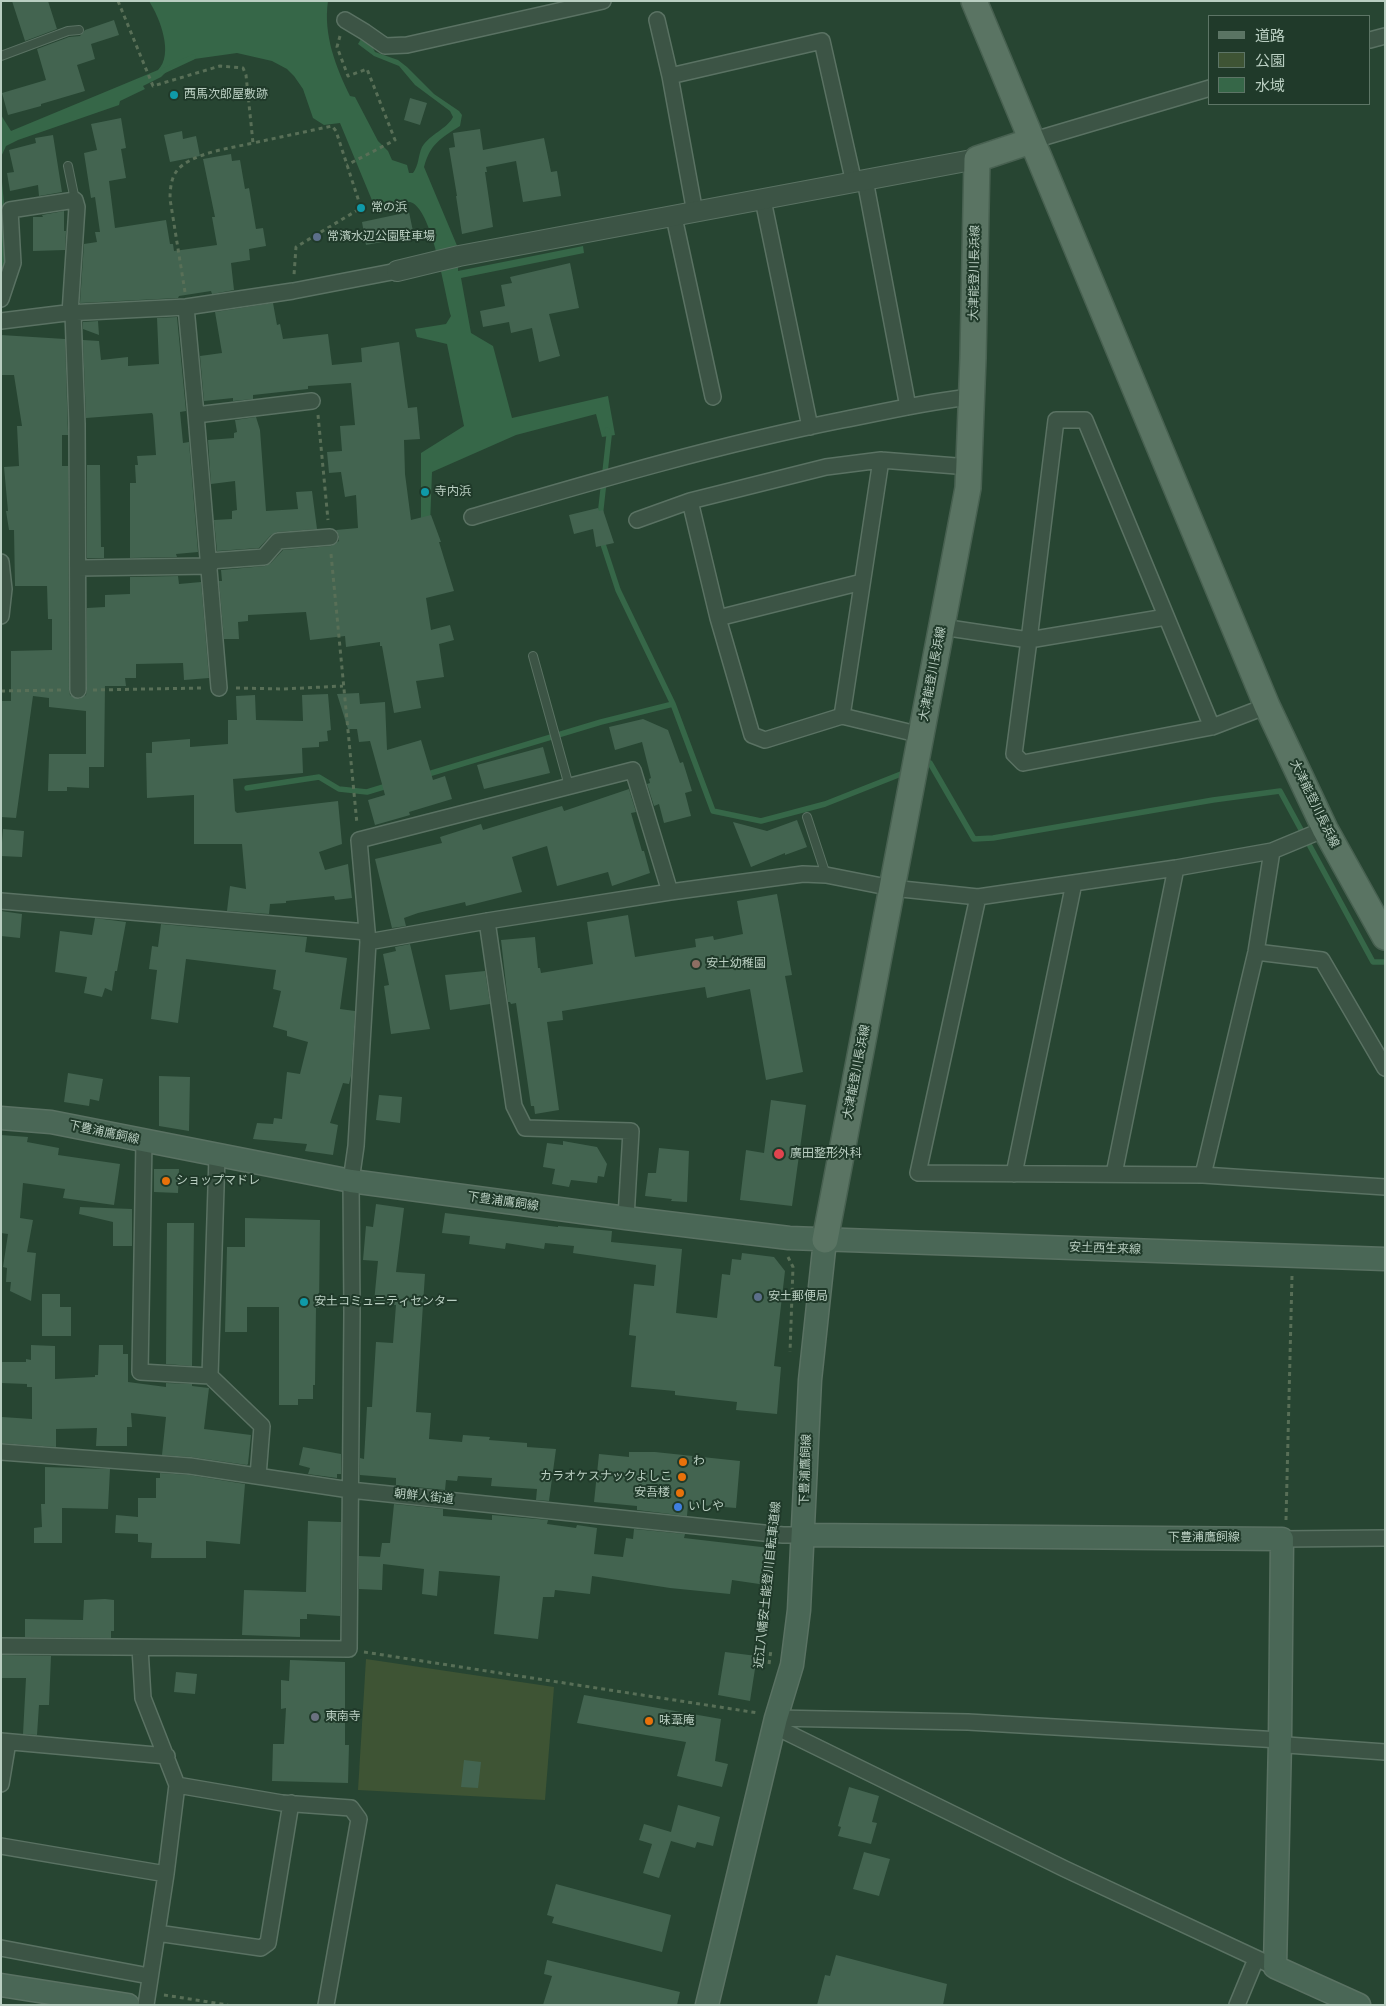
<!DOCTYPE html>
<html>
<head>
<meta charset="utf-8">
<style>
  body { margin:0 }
  #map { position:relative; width:1386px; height:2006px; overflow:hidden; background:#274532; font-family:"DejaVu Sans","Noto Sans JP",sans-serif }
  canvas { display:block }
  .frame { position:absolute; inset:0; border:2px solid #b9cec1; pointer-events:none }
  .legend { position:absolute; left:1208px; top:15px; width:162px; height:90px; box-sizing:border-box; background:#203a2a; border:1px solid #5d7566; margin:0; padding:6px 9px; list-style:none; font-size:15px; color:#b9cec1 }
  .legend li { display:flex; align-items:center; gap:10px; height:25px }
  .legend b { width:25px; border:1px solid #5d7566 }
</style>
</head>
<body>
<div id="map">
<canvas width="1386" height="2006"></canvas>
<div class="frame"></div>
<ul class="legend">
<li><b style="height:6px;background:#5a7463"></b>道路</li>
<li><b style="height:14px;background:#3e5434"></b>公園</li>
<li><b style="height:14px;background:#366748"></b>水域</li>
</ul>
</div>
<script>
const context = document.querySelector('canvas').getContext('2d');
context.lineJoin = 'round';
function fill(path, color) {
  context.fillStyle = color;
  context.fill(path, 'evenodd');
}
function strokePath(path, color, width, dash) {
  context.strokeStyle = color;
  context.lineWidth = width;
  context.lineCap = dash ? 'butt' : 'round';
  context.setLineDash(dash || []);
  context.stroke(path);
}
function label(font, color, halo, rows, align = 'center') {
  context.font = font + ' "DejaVu Sans","Noto Sans JP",sans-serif';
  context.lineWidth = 4;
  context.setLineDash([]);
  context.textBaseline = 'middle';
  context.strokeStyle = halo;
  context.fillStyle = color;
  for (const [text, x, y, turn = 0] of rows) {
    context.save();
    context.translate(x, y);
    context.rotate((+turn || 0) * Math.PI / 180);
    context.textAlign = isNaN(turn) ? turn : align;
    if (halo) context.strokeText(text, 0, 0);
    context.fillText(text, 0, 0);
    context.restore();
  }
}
fill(new Path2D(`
  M366 1659 554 1687 545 1800 358 1790Z`), '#3e5434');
fill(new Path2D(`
  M149 1H328C323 35 336 67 350 96L355 97 378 141 388 151 392 160 407 165 409 173H413C419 165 418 156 422 147 430 134 447 129 453 117L450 111 415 85 399 66 374 56 358 44 365 32 375 52 398 60 407 67 434 94 459 111 462 115 460 126C441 138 430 144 424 167L458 248V271L583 246 584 253 461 278 471 333 493 346 512 418 608 396 615 435 602 437 596 414 516 435 432 472 430 525 421 524V453L464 426 447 344 417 337 415 329 446 324 451 316C445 294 432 207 410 202 399 200 386 207 376 210L340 123 324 125 313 118 303 89 294 76 287 69 272 61 237 53 180 61 171 67 161 77 143 86 145 89 120 101 119 105 18 140 6 146 1 157V115L11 131 158 70C174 54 160 18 149 1Z
  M1 171 10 269 1 286Z`), '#366748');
strokePath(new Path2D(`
  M163 71 193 57
  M600 517 609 436 607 430
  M601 538 618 590 673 704 713 811 761 821 825 804 906 772
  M922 766 930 763 974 839 993 838 1213 800 1280 791 1373 962H1385
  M425 775 601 722 673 704
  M247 788 319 777 339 789 367 792 390 785`), '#366748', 5.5);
fill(new Path2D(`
  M12 1H48L57 29 25 41Z
  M114 20 119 35 91 44 95 59 77 65 85 91 41 104V106L8 115 2 93 46 80 37 49 69 37 80 36 85 30Z
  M410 98 427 103 420 125 404 120Z
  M121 118 126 148 121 149 126 178 109 181 115 228 166 220 170 244H173L174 251 217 245 212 217H215L203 159 231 154 232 161 240 160 245 189 249 188 256 229 263 228 266 246 249 249 250 260 231 263 234 290 212 294 211 291 179 296 178 298 80 303 84 244 97 242 95 232H100L95 197 91 198 84 153 97 150 91 124Z
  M480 129 483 150 544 138 551 172 557 171 561 196 523 202 516 161 486 167 487 172H485L493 227 462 234 456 196H457L449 148 455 147 453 133Z
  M182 131 183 139 196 136 200 156 170 162 164 135Z
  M53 135 62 192 39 196 38 185 10 191 7 173 14 172 9 150 36 143 35 138Z
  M64 211V231H66L65 250 33 251V217H43L42 215Z
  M409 212 414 236 366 245 362 222Z
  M570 263 579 308 549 314 560 356 539 362 532 328 511 333 509 322 483 327 480 311 505 306 501 285 512 283 510 277Z
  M273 303 277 325 280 324 283 339 328 334 332 365 362 362 361 348 399 342 408 408 417 407 420 439 404 440 405 474 411 520 431 515 441 542H439L454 591 426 598 431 630 450 625 454 640 439 644 444 677 416 681 421 708 394 713 382 646H380V642L346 647 345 636 310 640 306 612 248 615V621L238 622 239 639H224L219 581H222L221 570 265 566 271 563 283 550 331 546 339 541V536L336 530 358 528 356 495 345 497 341 472 329 473 327 452 342 451 340 426 355 425 351 383 308 386V389L253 395V399L233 401V398L204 401 200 356 222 353 215 312Z
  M177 317 186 411 180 412 183 443 189 442 198 552 176 554 177 557 130 558V483H136L135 465H138L137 456 156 455 153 415 152 413 86 418 83 340 99 341 101 360 128 357V366L159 364 157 318Z
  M98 321 99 335 83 329V322Z
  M1 335 65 339 68 435H62V466H68L69 690 70 695 79 699 86 695 87 690V608L105 607V595L130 594V577L178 576 179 584 201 582 209 678 184 680 183 663 136 664V678H125L126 686H105L104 767H89V788L67 787V791H48L49 754H86V711L49 707V698L33 696 16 818 1 817V701H11V651L52 650V619H48L47 586H15L14 530H9L6 511H8L4 467 19 466 17 426H22L14 375H1Z
  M256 417 260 430 266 511 298 509 296 492 312 491 317 529 277 532 271 535 259 548 217 551 214 520 232 519V511L237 510 235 481 211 484 208 440 234 438V433L237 432 235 420Z
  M87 465H100L101 547H104V558H87Z
  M598 508 599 511 603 510 614 543 596 547 593 529 574 534 569 515Z
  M359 693 360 704 385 702 387 750 421 740 433 780 445 776 452 799 409 812 410 815 375 825 368 800 385 795 370 741 359 742 357 729H348L337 694Z
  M328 694 331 730 327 731 328 741 319 742V747L302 748 303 773 233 779 235 811 237 813 338 801 342 844 319 852 325 870 348 864 352 898 335 900 334 896 286 901V903L270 904 269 914 227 911 230 886 246 889 242 844H194V795L147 798 146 753H152V742L190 739V747L228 744V720H237L236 696 255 695 256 720 303 721 302 695Z
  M643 719 668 730 680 763 683 762 692 791 685 793 691 816 664 823 659 804 654 806 647 784 650 783 649 779 651 778 642 742 615 750 609 727Z
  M543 747 550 773 484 789 477 765Z
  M629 789 636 812 631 813 642 851H644L650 873 612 886 608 872 557 886 547 846 512 857 522 892 466 906 465 902 418 913 404 918 406 926 392 928 375 859 442 843 440 837 481 824 483 830 562 806 564 811Z
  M797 820 807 847 785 855V853L751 867 733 822 767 831Z
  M3 829 24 831 22 857 1 856Z
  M777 894 792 975 785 976 803 1072 766 1080 750 989 707 998 705 987 562 1011 563 1020 547 1022 559 1110 535 1114 534 1106H531L516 1003 511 1004 510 1002H508L501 940 535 937 538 968H540L541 973 593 964 587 922 628 915 635 957 696 947 695 939 713 936 714 940 743 934 737 901Z
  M1 911 22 914 20 938 1 936Z
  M95 918 126 922 117 971H115L112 991 105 988 102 997 84 993 87 977 55 972 60 931 92 935Z
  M161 924 307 937 305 952 347 958 340 1009 355 1011 351 1076 349 1084 343 1083 330 1123 338 1125 333 1155 305 1151 307 1144 253 1139 257 1123 273 1124 274 1118 282 1119 287 1072 300 1074 308 1042 287 1036V1031L273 1027 281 991 273 989 276 970 186 959 178 1023 151 1019 157 970 149 969 152 946 158 947Z
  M410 944 430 1029 391 1034 384 986 389 985 383 954 396 951 395 947Z
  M485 971 490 1004 450 1010 445 975Z
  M68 1073 103 1079 99 1101 90 1099 89 1106 64 1102Z
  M159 1076 190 1077 189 1131 159 1126Z
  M379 1095 402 1097 400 1123 376 1120Z
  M771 1100 806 1105 792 1206 740 1200 746 1150 764 1153Z
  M1 1135 28 1137 27 1142 59 1148 58 1155 120 1164 114 1205 63 1198 65 1189 23 1183 20 1218 33 1220 27 1252 36 1253 31 1301 10 1291 11 1282H6L7 1268 3 1267 8 1234 1 1233Z
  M563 1141 597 1147 607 1164 604 1177 598 1176 597 1183 571 1180 569 1187 552 1184 555 1169 543 1167 547 1143 563 1145Z
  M659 1148 689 1151 687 1202 671 1201 672 1199 645 1196 648 1173H656Z
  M154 1169H179L178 1193 154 1192Z
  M376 1204 404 1208 396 1272 425 1274 416 1412 431 1413 429 1439 462 1442 463 1435 490 1437 489 1440 527 1443V1447L556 1449 549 1501 536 1500 537 1489 491 1486 492 1478 458 1476 457 1481 446 1480 445 1490 396 1485V1478L360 1475V1458L364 1459 367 1407H372L376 1342 393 1343 396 1305 374 1302 378 1261 363 1260 366 1226 373 1227Z
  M80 1207 132 1209V1246H113V1222L79 1214Z
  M445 1213 558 1227V1226L612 1231 611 1242 682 1249 676 1313 717 1318 722 1274 730 1275 732 1259 741 1260 742 1253 774 1257 785 1271 774 1366 781 1367 777 1414 736 1410 737 1402 675 1395V1391L631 1387 636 1336 629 1335 634 1284 654 1286 656 1265 573 1253 574 1246 545 1243 544 1249 506 1243 505 1249 469 1244 470 1236 442 1233Z
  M245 1218 320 1220 319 1308H316L315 1385H313V1399H298V1405H279V1307H247V1332H225L227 1247H245Z
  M167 1223H194L192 1366 166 1364Z
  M42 1294H60V1307H71V1336H42Z
  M31 1345 55 1346V1379L95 1377V1375H98L99 1345H123V1354H128V1382L166 1387V1383L192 1384V1386L209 1388 204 1429 251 1435 248 1464 247 1465 191 1457 162 1455 166 1417 131 1413 132 1427H127V1446H96L97 1428 56 1429V1447L1 1443 2 1417 32 1419V1387H27V1384L1 1383V1362H26V1359L31 1360Z
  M303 1447 341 1454V1474H337V1478L308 1474 310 1468 299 1465Z
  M629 1452H655L740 1461 736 1508 688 1504 687 1516 637 1510V1506L594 1502 599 1454 629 1457Z
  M45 1467 110 1469 108 1509 62 1508V1543H34V1528L42 1527 41 1504H45Z
  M160 1473 189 1475 245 1484 240 1544 206 1541V1558H151L152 1543 138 1542V1534L115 1533 116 1515 138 1517V1498H156V1478H160Z
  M394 1504 443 1509V1516L492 1520V1515L548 1520 547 1524 576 1528 577 1525 597 1528 594 1554 623 1557 626 1538 633 1539 634 1529 685 1534 684 1538 770 1548 766 1585 732 1580 730 1594 670 1588 592 1576 590 1594 555 1590 554 1597H543L538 1639 494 1634 500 1576 439 1571 437 1596 422 1594 424 1569 383 1564 382 1590 359 1589V1556L380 1557 382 1543H390Z
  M308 1521 341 1522 340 1616 307 1614V1619H300V1637L242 1635 244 1590 306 1592Z
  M105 1599 114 1600V1631H111V1638L25 1637V1619L83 1620 84 1600Z
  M725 1652 757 1656 750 1701 718 1695Z
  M1 1655 51 1656 49 1705H39L37 1735 23 1734 26 1678H1Z
  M290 1660 345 1662V1745H349L348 1783 272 1781 273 1744H284L286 1708 281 1709V1680L289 1681Z
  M176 1672 197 1674 195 1694 174 1692Z
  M584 1695 721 1719 715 1761 728 1764 722 1787 677 1776 686 1742 577 1723Z
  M464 1760 481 1762 478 1788 461 1787Z
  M849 1787 879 1796 872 1822 877 1823 871 1844 838 1836 841 1827 838 1826Z
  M678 1805 720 1817 713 1846 697 1842 695 1848 671 1841 659 1878 643 1873 652 1844 639 1840 644 1824 671 1832Z
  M864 1852 890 1859 879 1896 853 1889Z
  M556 1884 671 1915 662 1952 552 1923 554 1917 547 1915Z
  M836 1955 947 1984 943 2005H817L825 1975 830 1976Z
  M547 1960 680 1992 677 2005H543L552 1976 544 1974Z`), '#436450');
const service = new Path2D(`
  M1 56 68 31 79 30
  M68 166 75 200
  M533 656 569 786
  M807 817 826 875`);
const minor = new Path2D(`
  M345 20 365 32 385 46 407 45 603 1
  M657 20 670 76 695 213
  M1370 40 1385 36
  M670 76 822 41 854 183
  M1031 141 1210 88
  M865 180 908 407
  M763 200 810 427
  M674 217 713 397
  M1 299 13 263 10 210 75 200 77 207 70 313
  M186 307 196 415 312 401
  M73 313 77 424 78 690
  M1 321 66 313 186 307 293 291 397 271
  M196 415 219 688
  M472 517C595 481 717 445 842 420 885 412 928 401 972 397
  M637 520 690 501
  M209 561 264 557 278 541 330 537
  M1 562 4 589 1 616
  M78 568 210 566
  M718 618 862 582
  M942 627 1029 640 1166 617
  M842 716 881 460
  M1212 727 1085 420H1056L1029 640 1014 754 1023 763 1212 727 1267 706
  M921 735 842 716 765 740 752 735 718 618 690 501 826 467 881 460 969 467
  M978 897 918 1173 1203 1175 1385 1187
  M1 901 367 932
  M487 921 514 1106 525 1128 631 1131 626 1218
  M368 942 487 921 670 892 803 874 826 875 892 888 978 897 1176 868 1272 851 1325 829
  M1256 952 1322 960 1385 1068
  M144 1141 140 1372 210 1376 217 1156
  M1014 1174 1074 883
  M1114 1174 1176 868
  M1203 1175 1256 952 1272 851
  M210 1376 262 1426 258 1476
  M1 1452 190 1466 350 1490 783 1535H804
  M1282 1539 1385 1538
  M1 1646 349 1649 352 1313 351 1181 356 1146 368 942 359 840 633 770 670 892
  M140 1648 143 1698 177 1785 166 1874 146 2005
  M776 1718 968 1722 1280 1740 1287 1745 1385 1752
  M776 1718 786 1732 1065 1869 1275 1967
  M1 1741 167 1756
  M1 1784 8 1742
  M177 1785 282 1803 351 1808 359 1819 326 2005
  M1 1846 166 1874
  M157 1933 261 1948 268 1943 291 1803
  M1 1948 149 1976
  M1237 2005 1256 1959`);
const tertiary = new Path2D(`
  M397 271 459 256 977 159`);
const secondary = new Path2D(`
  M1 1118 51 1122 351 1181 626 1218 789 1238 1385 1259
  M804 1535 1282 1539 1280 1740 1275 1967 1359 2005
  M1 1985 128 2005
  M707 2005 776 1718 792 1665 799 1610 810 1380 825 1240`);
const primary = new Path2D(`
  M974 1 1267 706 1325 829 1385 937
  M825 1240 968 488 973 358 977 159 1031 141`);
strokePath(service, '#5a7263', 10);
strokePath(minor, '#5a7263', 18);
strokePath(tertiary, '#5a7263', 22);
strokePath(secondary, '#5a7263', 25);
strokePath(primary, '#486151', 28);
strokePath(new Path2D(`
  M118 1 153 86 220 66 243 68 246 75 253 143 332 126 336 131 361 208 296 247 294 275
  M340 36 337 47 348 76 367 69 395 140 347 165
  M185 292 170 199C170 190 171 179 176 172 189 153 232 148 253 143
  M318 415 328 520
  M331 554 357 824
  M236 688 283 689 343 686
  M93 690 202 688
  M1 691 62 690
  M788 1257 793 1267 790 1352
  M1286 1520 1292 1276
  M364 1652 758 1713
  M769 1664 771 1650
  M164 1995 228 2005`), '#586f57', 3, [4, 4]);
strokePath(service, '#3c5445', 8);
strokePath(minor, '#3c5445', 15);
strokePath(tertiary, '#3c5445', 20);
strokePath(secondary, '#4a6756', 22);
strokePath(primary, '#5a7463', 25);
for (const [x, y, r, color] of [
  [174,95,5,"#0f9aa8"],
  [361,208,5,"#0f9aa8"],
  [317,237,5,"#5c6f8a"],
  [425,492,5,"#0f9aa8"],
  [696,964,5,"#8d6e63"],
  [779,1154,6,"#e0444e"],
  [166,1181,5,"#e8710a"],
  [758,1297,5,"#5c6f8a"],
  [304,1302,5,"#0f9aa8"],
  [683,1462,5,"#e8710a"],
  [682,1477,5,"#e8710a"],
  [680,1493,5,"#e8710a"],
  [678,1507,5,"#3f7fe0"],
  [315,1717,5,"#6b7280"],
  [649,1721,5,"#e8710a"]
]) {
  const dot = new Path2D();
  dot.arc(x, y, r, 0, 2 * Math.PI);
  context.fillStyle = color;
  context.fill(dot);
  strokePath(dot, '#203a2a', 2);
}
label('12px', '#b9cec1', '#203a2a', [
  ["西馬次郎屋敷跡",184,95],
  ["常の浜",371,208],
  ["常濱水辺公園駐車場",327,237],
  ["寺内浜",435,492],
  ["安土幼稚園",706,964],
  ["廣田整形外科",790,1154],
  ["ショップマドレ",176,1181],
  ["安土郵便局",768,1297],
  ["安土コミュニティセンター",314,1302],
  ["わ",693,1462],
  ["カラオケスナックよしこ",672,1477,"right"],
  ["安吾楼",670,1493,"right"],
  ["いしや",688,1507],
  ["東南寺",325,1717],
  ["味葦庵",659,1721]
], 'left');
label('12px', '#b9cec1', '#203a2a', [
  ["大津能登川長浜線",975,273,-89],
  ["大津能登川長浜線",933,674,-79],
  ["大津能登川長浜線",1314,804,64],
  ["大津能登川長浜線",857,1072,-79],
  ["下豊浦鷹飼線",104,1133,12],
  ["下豊浦鷹飼線",503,1202,8],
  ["安土西生来線",1105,1249,2],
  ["下豊浦鷹飼線",806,1470,-88],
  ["朝鮮人街道",424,1497,6],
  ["下豊浦鷹飼線",1204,1538],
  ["近江八幡安土能登川自転車道線",768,1585,-84]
]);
</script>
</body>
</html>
